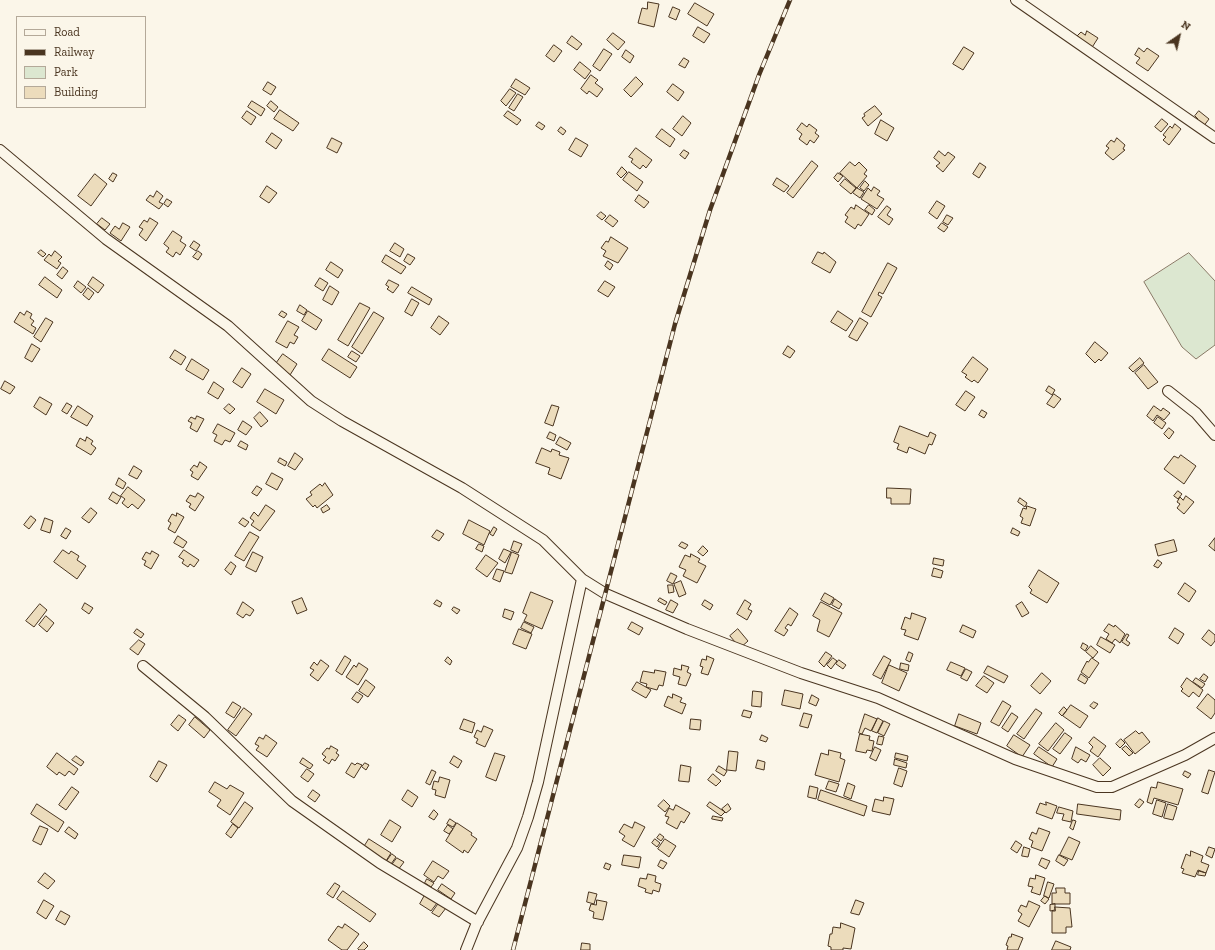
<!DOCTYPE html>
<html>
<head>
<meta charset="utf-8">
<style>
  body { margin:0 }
  #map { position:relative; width:1215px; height:950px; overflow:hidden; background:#fbf6e9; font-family:"Zilla Slab",serif }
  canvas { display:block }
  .legend { position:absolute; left:16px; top:16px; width:130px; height:92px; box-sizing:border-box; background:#fbf6e9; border:1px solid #b4a999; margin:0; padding:5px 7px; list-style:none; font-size:12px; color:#4a3520 }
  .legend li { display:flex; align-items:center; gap:8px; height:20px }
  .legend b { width:20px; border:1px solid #b4a999 }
  .north { position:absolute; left:1159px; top:16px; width:40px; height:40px; -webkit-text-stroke:3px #fbf6e9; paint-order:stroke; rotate:34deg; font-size:11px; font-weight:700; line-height:16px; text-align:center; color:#4a3520 }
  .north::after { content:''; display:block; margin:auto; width:14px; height:18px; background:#4a3520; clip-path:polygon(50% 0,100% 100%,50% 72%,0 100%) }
</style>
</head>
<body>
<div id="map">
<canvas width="1215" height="950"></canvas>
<ul class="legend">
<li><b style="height:5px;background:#fbf6e9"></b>Road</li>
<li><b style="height:5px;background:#4a3520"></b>Railway</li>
<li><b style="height:11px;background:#dce7d0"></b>Park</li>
<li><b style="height:11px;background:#ecdcbc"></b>Building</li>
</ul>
<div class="north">N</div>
</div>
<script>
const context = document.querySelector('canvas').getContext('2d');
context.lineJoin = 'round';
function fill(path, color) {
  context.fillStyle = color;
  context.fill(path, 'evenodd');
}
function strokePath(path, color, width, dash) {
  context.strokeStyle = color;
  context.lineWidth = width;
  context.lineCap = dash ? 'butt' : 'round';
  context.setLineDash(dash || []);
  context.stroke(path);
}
const green = new Path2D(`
  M1189 253 1215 281V345L1196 359 1182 347 1144 282Z`);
fill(green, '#dce7d0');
strokePath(green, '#887966', 1);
const building = new Path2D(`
  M648 2 659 4 654 27 638 23 642 8 647 9Z
  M695 3 714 14 707 26 688 14Z
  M673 7 680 10 676 20 669 17Z
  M698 27 710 34 704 43 693 36Z
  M1087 31 1098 38 1091 49 1080 41 1081 39 1077 36 1081 32 1085 35Z
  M613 33 625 42 618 50 607 40Z
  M572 36 582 44 577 50 567 43Z
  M554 45 562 51 554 62 546 56Z
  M964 47 974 53 963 70 953 64Z
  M1139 48 1144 52 1147 48 1159 56 1148 71 1136 63 1140 58 1135 55Z
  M604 49 612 54 600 71 593 66Z
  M626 50 634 56 630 63 622 57Z
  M684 58 689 61 685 68 679 65Z
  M580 62 591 71 585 79 574 70Z
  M591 75 598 80 595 83 603 89 597 97 589 91 587 94 581 89Z
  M636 77 643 84 631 97 624 90Z
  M516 79 530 88 525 95 511 87Z
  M268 82 276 87 271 95 263 90Z
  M673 84 684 92 678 101 667 92Z
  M510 89 516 93 506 106 501 101Z
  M518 94 523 97 514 111 509 108Z
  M252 101 265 109 261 116 248 107Z
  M271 101 278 107 274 112 267 106Z
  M875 106 882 114 868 126 862 118 865 116 864 114Z
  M280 110 299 123 293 131 274 119Z
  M247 111 256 117 251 125 242 118Z
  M508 111 521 120 517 125 504 116Z
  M1199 111 1209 119 1203 127 1196 121 1198 119 1195 116Z
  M683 116 691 123 682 136 673 129Z
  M1162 119 1168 124 1161 132 1155 127Z
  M881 120 894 128 887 141 875 134Z
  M539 122 545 126 542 130 536 126Z
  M802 123 807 127 809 124 817 130 815 133 819 136 814 143 810 140 807 145 799 139 802 134 797 130Z
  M1175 124 1181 129 1169 145 1163 140 1166 137 1163 135 1170 126 1172 128Z
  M561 127 566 131 563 135 558 131Z
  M662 129 675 139 670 147 656 137Z
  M272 133 282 140 276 149 266 142Z
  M332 138 342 143 337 153 327 148Z
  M576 138 588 145 581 157 569 150Z
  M1117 138 1125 145 1123 149 1125 150 1113 160 1105 153 1109 148 1106 146 1111 140 1114 142Z
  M636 148 652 160 646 168 643 165 640 169 631 162 633 159 629 157Z
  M684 150 689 153 685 159 680 155Z
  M939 151 945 156 948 152 955 157 943 172 936 166 940 163 934 158Z
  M812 161 818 166 793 198 787 193Z
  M850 162 855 166 859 162 867 170 864 174 867 176 857 188 840 173Z
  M980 163 986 167 979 178 973 174Z
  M622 167 627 172 621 178 617 174Z
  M629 172 643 182 637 191 623 180Z
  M113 173 117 175 113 182 109 179Z
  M838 173 843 176 838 182 834 178Z
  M95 174 107 184 91 206 78 196Z
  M777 178 789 186 784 192 773 185Z
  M845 179 856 188 851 194 840 185Z
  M865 181 869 185 864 191 860 188Z
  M267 186 277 193 269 203 260 197Z
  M874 187 880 191 877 195 884 199 877 209 861 199 868 188 871 191Z
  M857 188 864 192 860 198 853 193Z
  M157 191 163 196 159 202 163 204 159 209 146 200 150 195 153 197Z
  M639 195 649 202 644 208 635 201Z
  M167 199 172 202 168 207 164 204Z
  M937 201 945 206 937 219 929 213Z
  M856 205 869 214 861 226 858 224 855 229 845 222 848 217 845 215 851 207 854 209Z
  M869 205 875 210 872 215 865 210Z
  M887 206 891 209 887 215 893 219 889 225 878 217Z
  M601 212 606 216 602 220 597 216Z
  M610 215 618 221 613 227 605 221Z
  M947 215 953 218 948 225 943 222Z
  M102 218 110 224 105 230 97 224Z
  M150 218 158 223 146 241 139 235 143 229 139 227 144 220 147 222Z
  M123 223 130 227 121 241 110 233 115 226 119 229Z
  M942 223 948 227 944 232 938 228Z
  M173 231 182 237 180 241 186 245 180 255 176 252 173 257 166 252 169 248 164 244Z
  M611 237 628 248 618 263 603 256 606 251 601 248 606 241 608 242Z
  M194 241 200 245 196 251 190 247Z
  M395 243 404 249 400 257 390 251Z
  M41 250 46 254 43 257 38 253Z
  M55 251 62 257 58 261 61 263 57 269 44 260 49 254 51 256Z
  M198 251 202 254 198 260 193 257Z
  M818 252 823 254 824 252 836 262 830 273 812 263Z
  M408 254 415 258 410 265 404 261Z
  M386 255 406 267 401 274 382 262Z
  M608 261 613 265 610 270 605 266Z
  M331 262 343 270 338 278 326 270Z
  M888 263 897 268 883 294 879 292 878 295 882 297 871 317 862 312Z
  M63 267 68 271 62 279 57 275Z
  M45 277 62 290 57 298 39 285Z
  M93 277 104 285 98 293 88 285Z
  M320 278 328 283 323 291 315 286Z
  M389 280 399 285 393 293 387 289 389 287 386 285Z
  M78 281 86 287 81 293 74 287Z
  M605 281 615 287 608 297 598 291Z
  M330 286 339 292 332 305 323 300Z
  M412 287 432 299 429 305 408 293Z
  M88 288 94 293 89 300 83 295Z
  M412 299 419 303 412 316 405 312Z
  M360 303 370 308 348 346 338 340Z
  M300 305 307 310 304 315 297 311Z
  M27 311 32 314 30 318 34 321 31 325 36 328 33 334 14 322 20 312 24 315Z
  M282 311 287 314 284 318 279 315Z
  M308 311 322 320 316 330 302 321Z
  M838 311 853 321 846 331 831 322Z
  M374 312 384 318 362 354 352 347Z
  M439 316 449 323 440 335 431 328Z
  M46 318 53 322 41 342 34 337Z
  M860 318 868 323 857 341 849 337Z
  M288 321 299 327 294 335 298 337 294 344 290 342 287 348 276 342Z
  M1095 342 1108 353 1101 361 1099 359 1095 363 1086 354Z
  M32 344 40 349 32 362 25 358Z
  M788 346 795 351 790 358 783 354Z
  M329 349 357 367 350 378 322 360Z
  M175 350 186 357 181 365 170 358Z
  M352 351 360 356 356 362 348 357Z
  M283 354 297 364 290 375 275 365Z
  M973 357 988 369 978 383 974 380 972 382 965 377 967 375 962 372Z
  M1140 358 1144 363 1133 372 1129 368Z
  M192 359 209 370 203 380 186 370Z
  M1144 365 1158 382 1148 389 1135 373Z
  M242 368 251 374 242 388 233 382Z
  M5 381 15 387 10 394 1 389Z
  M214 382 224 389 218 399 208 393Z
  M1049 386 1055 390 1052 395 1046 391Z
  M265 389 284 400 276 414 257 402Z
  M966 391 975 397 965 411 956 405Z
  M1054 394 1061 399 1054 408 1047 404Z
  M40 397 52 404 46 415 34 407Z
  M67 403 72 406 67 414 62 411Z
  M229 404 235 409 230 414 224 409Z
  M552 405 559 407 553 426 545 423Z
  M78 406 93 416 87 426 71 417Z
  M1154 406 1161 411 1163 408 1170 413 1164 420 1157 415 1153 421 1147 416Z
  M982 410 987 413 984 418 979 415Z
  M260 412 268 421 261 427 254 418Z
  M197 416 204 419 197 432 190 428 192 423 188 421 191 417 195 419Z
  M1158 417 1166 423 1162 429 1154 423Z
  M243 421 252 427 246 435 238 430Z
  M218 424 235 433 230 442 225 440 222 445 214 441 217 435 213 433Z
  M900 426 928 437 930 432 936 435 932 445 929 444 925 454 909 447 907 453 897 449 899 444 894 442Z
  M1169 428 1174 432 1169 439 1164 434Z
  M550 432 556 435 554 441 547 438Z
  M87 437 93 441 91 444 96 448 91 455 76 446 80 438 85 441Z
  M560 437 571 443 567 450 556 444Z
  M241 441 248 445 246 450 238 446Z
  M542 448 551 452 552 449 560 452 559 455 569 458 561 479 548 474 550 468 536 463Z
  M295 453 303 459 295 470 288 466Z
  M1181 455 1196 466 1184 484 1164 469 1174 456 1178 458Z
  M280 458 287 462 285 466 278 462Z
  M200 462 207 467 198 480 191 476 193 472 190 470 194 465 197 467Z
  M134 466 142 471 137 479 129 475Z
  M272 473 283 479 277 490 266 484Z
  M119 478 126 483 123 489 116 485Z
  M325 483 333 495 317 508 315 505 313 507 306 499 312 495 310 492 320 484 322 486Z
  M257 486 262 489 257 496 252 493Z
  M128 487 145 500 138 509 132 504 128 508 122 503 125 499 121 496Z
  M887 488 911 489 910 504H891V498H887Z
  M1178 491 1182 494 1178 499 1174 496Z
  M113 492 121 497 117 504 109 499Z
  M198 493 204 497 195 511 189 507 191 504 186 501 190 495 195 497Z
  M1186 496 1194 502 1184 514 1177 508 1180 504 1177 502 1180 497 1183 500Z
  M1020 498 1027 503 1025 507 1018 502Z
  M266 505 275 511 260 531 251 525 254 521 250 518 254 512 258 516Z
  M327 505 330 509 323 513 321 509Z
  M1027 506 1036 509 1030 526 1021 523 1023 518 1020 516 1023 508 1026 509Z
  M91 508 97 513 89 523 82 518Z
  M177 513 184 517 175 533 168 529 171 523 168 521 172 514 176 516Z
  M31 516 36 520 29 529 24 525Z
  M45 518 53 521 50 533 41 530Z
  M243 518 249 522 245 527 239 523Z
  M469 520 490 531 484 545 463 534Z
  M494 527 497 529 493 536 490 534Z
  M66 528 71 531 66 539 61 536Z
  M1013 528 1020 532 1018 536 1011 533Z
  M437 530 444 534 439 541 432 537Z
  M250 532 259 537 244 561 235 556Z
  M178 536 187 542 183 548 174 543Z
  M1215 538V551L1209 546Z
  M1174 540 1177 551 1158 556 1155 545Z
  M514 541 522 544 518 553 511 550Z
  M682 542 688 545 685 549 679 546Z
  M479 544 484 546 482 552 476 549Z
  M703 546 708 551 703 556 698 552Z
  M504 549 511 552 505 563 499 559Z
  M63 550 69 554 71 551 79 556 77 560 86 566 77 579 54 562Z
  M184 550 199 560 194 567 190 564 188 567 182 563 184 560 179 557Z
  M152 551 159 555 151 569 144 565 146 561 142 559 146 552 150 554Z
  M253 552 263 557 256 572 246 567Z
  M512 552 519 555 512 574 505 572Z
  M691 554 700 559 698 562 706 566 697 583 683 576 686 570 679 567 685 555 690 557Z
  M486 555 498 563 487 577 476 569Z
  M934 558 944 560 943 566 933 564Z
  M1158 560 1162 563 1158 568 1154 566Z
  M231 562 236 566 231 575 225 570Z
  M934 568 943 571 941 578 932 576Z
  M497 569 504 571 500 582 493 579Z
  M1039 570 1059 583 1047 603 1030 593 1032 590 1029 587Z
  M671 573 677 576 673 584 667 581Z
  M681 581 686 594 679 597 674 584Z
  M1185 583 1196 591 1189 602 1178 594Z
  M668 585H673L674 592 669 593Z
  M531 592 553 601 542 629 524 621 527 615 523 613Z
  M825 593 834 598 830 605 821 600Z
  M302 598 307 610 297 614 292 602Z
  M660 598 667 602 665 605 658 601Z
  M835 599 842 604 839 609 832 605Z
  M437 600 442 603 440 607 434 604Z
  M671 600 678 604 673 613 666 610Z
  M705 600 713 605 710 610 702 605Z
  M745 600 751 604 748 609 752 611 747 620 737 614Z
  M243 602 254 610 250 616 246 614 243 618 237 614Z
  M821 602 842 613 829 637 817 631 820 620 813 616Z
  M1022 602 1029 613 1022 617 1016 606Z
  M85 603 93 608 89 614 82 609Z
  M40 604 47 610 34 627 26 621Z
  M454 607 460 610 457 614 452 610Z
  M790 608 798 614 791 626 788 624 785 628 788 630 784 636 775 631Z
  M505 609 514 612 511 620 503 617Z
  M912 613 926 618 918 640 904 635 906 630 901 629 905 617 910 619Z
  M46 616 54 623 47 632 39 625Z
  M524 622 534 627 531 633 521 628Z
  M632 622 643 628 639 635 628 629Z
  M1109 624 1114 627 1115 625 1125 634 1120 643 1115 639 1112 643 1106 639 1109 634 1104 631Z
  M963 625 976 631 973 638 960 632Z
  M1175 628 1184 634 1178 644 1169 638Z
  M137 629 144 634 141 638 134 633Z
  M519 629 532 634 526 649 513 644Z
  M738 629 748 641 740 648 730 636Z
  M1209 630 1215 635V641L1211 646 1202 639Z
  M1127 634 1129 635 1126 640 1130 643 1128 646 1122 642Z
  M1101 637 1115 645 1110 653 1097 645Z
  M139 640 145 644 138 655 130 649Z
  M1083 643 1088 646 1085 651 1081 648Z
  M1091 646 1098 652 1093 658 1086 652Z
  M826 652 832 656 824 667 819 662Z
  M909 652 913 654 910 662 906 660Z
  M345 656 351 660 342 675 336 671Z
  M707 656 714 659 708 675 701 673 703 667 700 666 702 659 706 660Z
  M884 656 891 660 881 679 873 675Z
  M448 657 452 661 450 665 445 661Z
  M833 658 837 661 831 669 827 665Z
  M1092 658 1099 663 1089 678 1081 672 1087 661 1088 662Z
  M321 660 329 666 318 681 310 675 314 670 310 668 314 662 317 665Z
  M839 660 846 665 843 669 836 664Z
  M951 662 965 668 961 676 947 670Z
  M359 663 368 669 358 685 346 677 354 665 356 667Z
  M901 663 909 665 908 671 900 669Z
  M682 665 689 667 687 672 691 674 686 686 678 684 680 677 673 675 674 668 681 670Z
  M889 665 907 673 899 691 882 683Z
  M988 666 1008 676 1004 683 984 673Z
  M966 669 972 672 967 681 961 678Z
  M655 670 666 672 663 686 659 685 657 690 646 687 647 684 640 682 643 671 654 673Z
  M1042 673 1051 681 1040 694 1031 686Z
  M1081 674 1088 679 1085 684 1078 680Z
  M1204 674 1208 677 1205 682 1200 679Z
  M984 676 994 683 987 693 976 686Z
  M1187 678 1203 690 1199 697 1193 692 1189 697 1181 691 1183 689 1181 687Z
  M1196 678 1205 684 1202 688 1193 682Z
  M366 680 375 687 368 697 359 691Z
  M637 682 651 690 646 698 632 690Z
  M785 690 803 694 800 709 782 705Z
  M753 691 762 692 761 707 752 706Z
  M357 692 363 696 358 703 352 699Z
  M673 694 682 698 680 702 686 704 682 714 664 706 668 696 672 698Z
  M1208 694 1215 700V713L1211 719 1197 708Z
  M812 695 819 699 816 706 809 703Z
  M1003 701 1011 706 999 726 991 722Z
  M233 702 241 707 234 718 226 713Z
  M1094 702 1098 704 1094 709 1090 706Z
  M1071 705 1088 716 1080 728 1063 716Z
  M1064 707 1067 710 1062 716 1059 713Z
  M244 708 252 714 236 736 228 730Z
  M1036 709 1042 713 1024 739 1017 734Z
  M744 710 752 712 750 718 742 716Z
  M804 713 812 715 808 728 800 726Z
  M1012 713 1018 717 1008 732 1002 728Z
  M865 714 877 719 871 731 865 728 862 734 859 733Z
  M959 714 981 723 977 734 955 726Z
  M179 715 186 720 178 731 171 725Z
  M195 717 210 730 204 738 189 725Z
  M878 718 883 721 877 733 872 731Z
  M464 719 475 723 472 733 460 729Z
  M691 719 701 720 700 730 690 729Z
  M884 721 890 724 884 736 878 733Z
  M1056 723 1064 730 1048 751 1039 744Z
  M484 726 493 730 485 747 476 743 478 739 474 737 477 730 481 732Z
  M1136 731 1139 734 1142 732 1150 742 1135 754 1124 740Z
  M1065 733 1072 738 1060 754 1053 749Z
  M860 734 870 736 869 740 874 741 872 751 867 750 866 753 856 751Z
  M266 735 277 743 267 757 256 750 259 746 255 744 259 737 263 739Z
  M762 735 768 738 766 742 760 740Z
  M1014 735 1030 745 1022 757 1007 746Z
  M879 736 884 737 882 745 877 744Z
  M1094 737 1106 746 1098 757 1090 751 1093 747 1089 743Z
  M1121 739 1125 743 1120 748 1116 744Z
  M331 746 338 750 336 753 339 755 335 761 332 759 329 764 323 760 326 757 322 754 327 748 329 749Z
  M1126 746 1133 753 1129 756 1122 749Z
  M875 747 881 750 876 761 870 758Z
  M1039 747 1057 759 1052 767 1034 754Z
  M1076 747 1090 755 1086 762 1081 759 1078 763 1072 759Z
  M829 750 841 753 840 758 845 760 839 782 815 775 821 753 828 755Z
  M729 751 738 752 736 771 727 770Z
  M57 753 78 769 74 775 69 771 65 776 59 772 57 775 47 767Z
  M495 753 505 756 496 781 486 777Z
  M896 753 908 756 907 761 895 758Z
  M76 756 84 762 81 766 72 760Z
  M454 756 462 761 458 768 450 763Z
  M303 758 313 765 310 769 300 763Z
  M1100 758 1111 768 1103 776 1093 765Z
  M895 759 907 763 906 768 894 765Z
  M758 760 765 762 764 770 756 768Z
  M159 761 167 765 157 782 150 777Z
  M352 763 355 765 357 763 362 765 354 778 346 773Z
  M365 763 369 765 366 770 362 767Z
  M681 765 691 767 689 782 679 781Z
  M719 766 727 771 724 776 716 771Z
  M899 768 907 771 902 787 894 784Z
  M307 769 314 774 308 782 301 777Z
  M432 770 436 772 430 785 426 783Z
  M1209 770 1215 772 1208 794 1202 792Z
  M1185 771 1191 774 1188 778 1183 775Z
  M713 774 721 781 716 786 708 780Z
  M440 777 450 780 445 798 435 795 436 790 432 789 434 781 438 782Z
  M829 781 839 784 836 792 826 789Z
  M215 782 227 789 230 785 244 793 230 815 217 806 221 800 209 792Z
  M1158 782 1183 789 1178 805 1154 798 1152 804 1147 802 1151 787 1156 788Z
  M848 783 855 786 851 799 844 796Z
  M810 786 818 788 816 799 808 797Z
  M72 787 79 792 66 810 59 805Z
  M313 790 320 795 315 802 308 797Z
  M408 790 418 797 412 807 402 800Z
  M821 790 867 806 864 816 818 800Z
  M884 797 894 799 890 815 872 811 875 799 883 801Z
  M1140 799 1144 802 1139 808 1135 805Z
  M664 800 670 806 665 812 658 806Z
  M1157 800 1166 803 1162 817 1153 814Z
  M245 802 253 808 239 828 231 822Z
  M710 802 725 812 721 816 707 806Z
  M1046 802 1057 806 1052 819 1036 813 1040 803 1046 805Z
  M37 804 64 822 58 832 31 814Z
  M728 804 731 809 726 813 722 809Z
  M1078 804 1121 810 1120 820 1077 814Z
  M1168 804 1177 807 1173 820 1164 818Z
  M676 805 690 813 684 823 681 821 677 829 666 823 669 817 665 816 669 808 673 810Z
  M1059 807 1073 811 1071 822 1062 820 1064 814 1057 813Z
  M434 810 438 814 434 820 429 817Z
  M713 816 723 818 722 821 712 819Z
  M450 819 456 823 453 827 447 824Z
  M390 820 401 827 392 842 381 835Z
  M1073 820 1076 821 1073 830 1070 828Z
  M635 822 645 827 634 847 622 840 625 836 619 832 624 824 632 828Z
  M457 823 472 833 471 835 477 839 468 853 464 850 463 853 446 841Z
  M233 824 238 828 231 838 226 834Z
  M448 825 453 829 449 834 444 831Z
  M40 826 48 829 41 845 33 841Z
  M69 827 78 834 75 839 65 832Z
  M1039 828 1050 832 1042 851 1031 847 1033 841 1029 839 1032 832 1036 834Z
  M660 834 664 837 661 841 657 838Z
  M1069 837 1080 842 1072 860 1060 855Z
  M369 839 391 853 386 861 364 847Z
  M655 839 660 843 657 847 652 843Z
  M665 839 676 846 669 857 658 849Z
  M1016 841 1022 845 1017 853 1011 849Z
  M1024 847 1030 849 1028 857 1022 856Z
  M1209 847 1215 849 1212 858 1206 855Z
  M1191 851 1203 856 1201 862 1209 865 1206 873 1198 870 1195 877 1182 873 1184 869 1181 868 1186 854 1190 856Z
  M392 854 396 857 391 864 387 861Z
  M624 855 641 857 639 868 622 865Z
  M1059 855 1068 860 1064 866 1056 861Z
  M397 858 404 862 398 870 392 865Z
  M1042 858 1050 861 1046 869 1039 865Z
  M661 860 667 863 663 869 658 866Z
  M433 861 449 871 443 879 438 876 434 882 424 875Z
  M606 863 611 865 609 870 604 868Z
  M1199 871 1206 873 1205 876 1198 875Z
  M45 873 55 881 48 889 38 882Z
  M648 874 656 876 655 882 661 884 659 892 653 890 652 894 645 892 646 889 638 886 640 878 646 879Z
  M1036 875 1045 878 1040 895 1031 892 1033 887 1028 886 1030 878 1035 879Z
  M427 879 434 883 431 887 425 883Z
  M1048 882 1054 884 1049 898 1044 896Z
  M335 883 340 886 333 898 327 894Z
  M442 884 455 893 451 899 438 890Z
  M1056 888H1065V893H1070V904H1052V893H1056Z
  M343 891 376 914 370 922 337 899Z
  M589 892 597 894 594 904 587 902Z
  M425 895 437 903 431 911 420 904Z
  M1045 896 1049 899 1045 904 1041 901Z
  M44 900 54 906 46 919 37 913Z
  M597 900 607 902 603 920 593 918 594 912 589 910 591 904 596 905Z
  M856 900 864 903 859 915 851 913Z
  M1029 901 1040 906 1029 927 1018 921 1022 914 1018 911 1021 905 1026 907Z
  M439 903 446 908 439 917 432 913Z
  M1055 904V910L1050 911V905Z
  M1055 907 1070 908 1072 927H1066V933H1052V911H1055Z
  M61 911 70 916 65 925 56 920Z
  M841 923 855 928 851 949 843 948V950H831V947L828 946 830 934H832L833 927 840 928Z
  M345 924 359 934 347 950H342L328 940 338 926 342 928Z
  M1012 934 1023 938 1018 950H1007L1008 946 1006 945 1009 937H1011Z
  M1056 941 1071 947 1070 950H1052Z
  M364 942 368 946 364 950H359L358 949Z
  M582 943 590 944V950H581Z`);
fill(building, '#ecdcbc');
strokePath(building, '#4a3520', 1);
const minor = new Path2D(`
  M1016 0 1215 138
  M0 150 106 239 228 326 311 401 342 421 462 488 543 540 582 579 606 594 687 629 801 673 878 698 1015 759 1097 787H1112L1185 755 1215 738
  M1168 391 1196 413 1215 435
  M143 666 205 717 292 801 380 863 478 922
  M466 950 476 925 517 848 528 817 538 782 582 579`);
strokePath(minor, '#4a3520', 12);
strokePath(minor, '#fbf6e9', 10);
const rail = new Path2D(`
  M513 950 675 324 710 210 759 75 790 0`);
strokePath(rail, '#4a3520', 4.5);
strokePath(rail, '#fbf6e9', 3, [9]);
</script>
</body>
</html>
